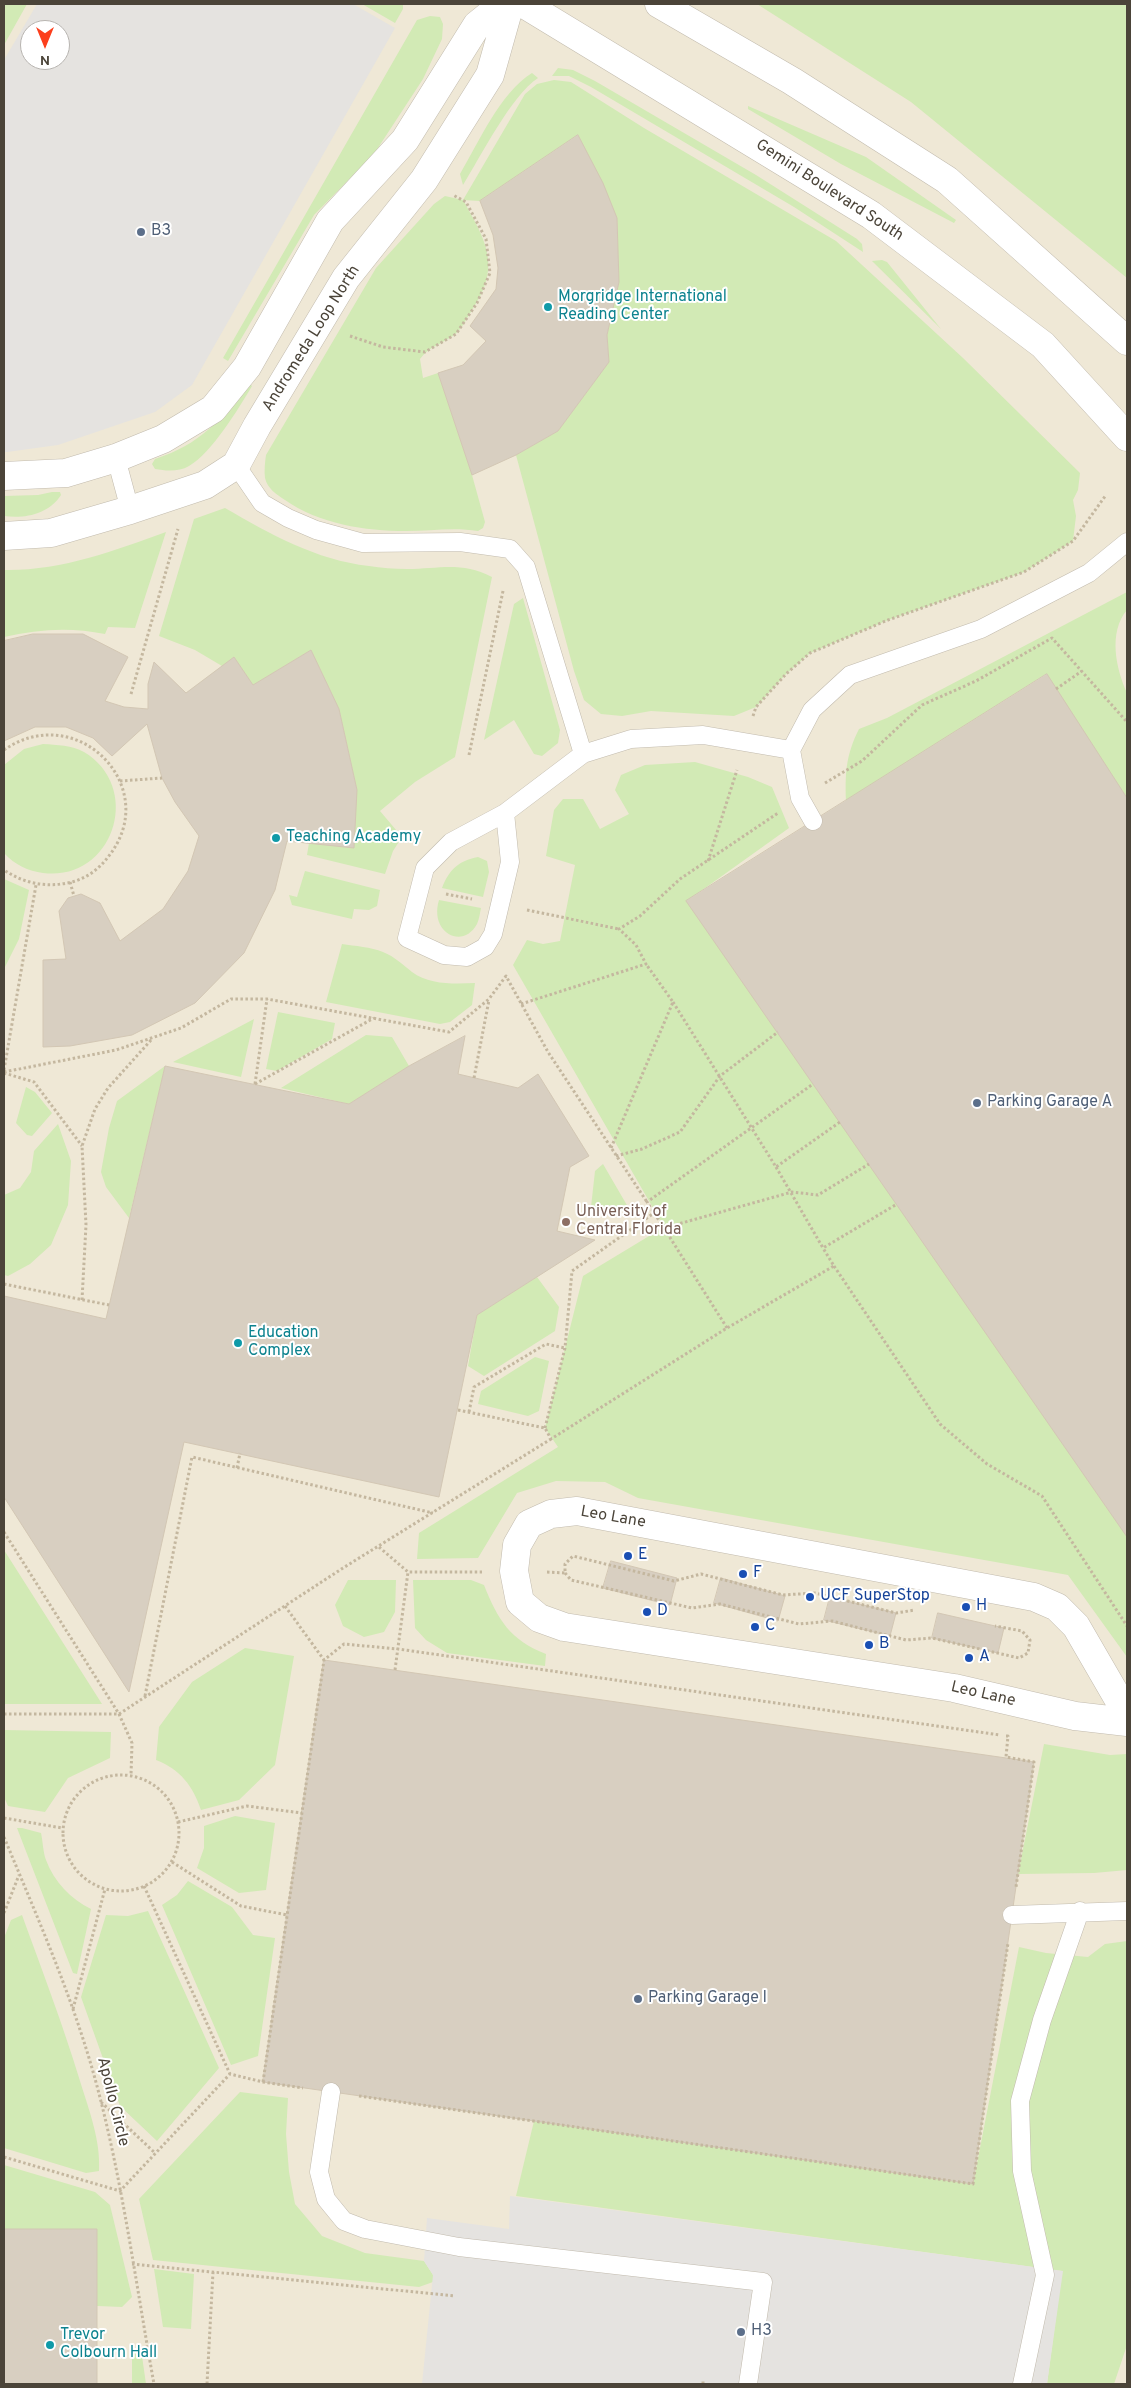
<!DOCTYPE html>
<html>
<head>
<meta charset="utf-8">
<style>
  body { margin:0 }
  #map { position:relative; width:1131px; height:2388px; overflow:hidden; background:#f6f3ec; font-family:Overpass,sans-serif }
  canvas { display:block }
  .frame { position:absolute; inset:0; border:5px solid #4b4439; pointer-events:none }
  .north { position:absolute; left:20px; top:20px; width:50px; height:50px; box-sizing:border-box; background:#fff; border:1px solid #b7b4b0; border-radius:50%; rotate:180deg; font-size:14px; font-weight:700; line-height:20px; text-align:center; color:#4b4439 }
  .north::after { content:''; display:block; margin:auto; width:18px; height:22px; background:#fc3f1d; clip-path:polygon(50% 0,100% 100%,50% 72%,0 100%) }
</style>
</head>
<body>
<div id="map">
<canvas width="1131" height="2388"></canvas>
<div class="frame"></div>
<div class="north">N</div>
</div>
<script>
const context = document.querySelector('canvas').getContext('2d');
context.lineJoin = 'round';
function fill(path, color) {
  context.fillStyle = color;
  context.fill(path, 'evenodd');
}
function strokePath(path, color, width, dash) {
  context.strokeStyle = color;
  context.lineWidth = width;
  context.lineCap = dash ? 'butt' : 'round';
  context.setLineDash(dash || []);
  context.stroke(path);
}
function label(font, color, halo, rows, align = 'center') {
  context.font = font + ' Overpass,sans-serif';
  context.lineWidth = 4;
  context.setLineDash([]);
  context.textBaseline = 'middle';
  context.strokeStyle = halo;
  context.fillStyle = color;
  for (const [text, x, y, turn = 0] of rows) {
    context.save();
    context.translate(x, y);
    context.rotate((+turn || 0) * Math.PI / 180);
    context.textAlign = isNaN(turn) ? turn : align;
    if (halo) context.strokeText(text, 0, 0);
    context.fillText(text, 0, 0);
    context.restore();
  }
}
fill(new Path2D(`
  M4 4H1127V2384H4ZM30 30H60V60H30Z`), '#efe8d6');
fill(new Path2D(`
  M4 4H27L4 45Z
  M362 4H403V9L395 23Z
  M757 4H1127V278L911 102Z
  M430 16 440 17 443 24 442 39 423 79 374 154 314 215 228 361 223 358 417 20Z
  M558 68 573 70 595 81 756 175 857 239 862 244 863 252 794 207 591 87 569 76H552Z
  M532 73 538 78C511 96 481 156 463 185L460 174C479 142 500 93 532 73Z
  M554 80 571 82 644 128 836 241 963 358 1080 473 1078 490 1073 500 1076 516 1073 541 1024 572 888 620 810 653 786 674 756 707 734 716 651 711 622 716 601 714 584 700 574 671 516 455 558 431 609 362 607 335 619 282 617 218 578 135 480 201 463 200C486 241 502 266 472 310 467 318 461 330 454 335 442 344 428 347 420 359L423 378 438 373 472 475 485 522 483 528 478 531C454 527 430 531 406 531 365 531 319 524 285 500 277 495 267 488 265 478 264 471 265 462 266 455L376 268 434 204 445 196 463 200 525 94 537 84Z
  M748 106 866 157 956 220 954 223 841 164 748 109Z
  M882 260 887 262 941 329 872 261Z
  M249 383 252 386C239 408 211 454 189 466 179 472 166 471 155 469L152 464 155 459C201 444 221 420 249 383Z
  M52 492H60L61 495C49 514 25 519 4 516V496L38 495Z
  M225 508C270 534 316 560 369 566 381 568 394 569 407 569 439 569 461 561 492 577L455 757 415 782 380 811 402 837 393 851 385 874 307 855 309 843 357 790 339 709 311 650 253 685 234 657 222 666 195 650 159 636 194 519Z
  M166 532 135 628 108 627 105 634C71 627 38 629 4 637V570C61 571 113 551 166 532Z
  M1127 592V610C1108 632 1116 669 1127 693V798L1046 674 846 801C845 772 846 755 859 729L887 718Z
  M523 598 560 730 558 743 542 756 534 754 514 720 484 740 514 604Z
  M43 744C57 745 72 745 84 752 144 788 113 882 43 873 28 871 15 865 4 853V765L24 749Z
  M695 762 748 777 772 787 789 828 687 901 1127 1537V1657L1068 1575 638 1498 605 1482 556 1481 517 1493 478 1558 417 1559 419 1533 558 1447 545 1428 583 1276 664 1227 513 965 527 940 543 944 560 941 575 865 546 856 554 810 563 799H583L600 829 629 814 615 790 621 775 645 765Z
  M478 857 487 861 489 872 483 897 442 888C449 870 458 861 478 857Z
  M305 871 380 890 377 906 369 910 354 909 352 919 292 905 289 895 297 897Z
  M4 879 29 890 19 939 4 969Z
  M439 900 481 908C480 913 479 920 477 924 463 950 429 933 439 900Z
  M342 944C355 946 371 947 383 952 395 957 402 964 412 972 429 985 455 984 475 983L472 1005 450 1022 440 1024 326 1002Z
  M278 1012 335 1023 332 1039 277 1071 266 1069Z
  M254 1019 241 1077 173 1062Z
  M366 1035 392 1037 409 1066 349 1104 281 1088Z
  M165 1066 129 1218 106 1187 101 1172 109 1128 117 1101Z
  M26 1087 35 1092 52 1113 32 1136 27 1135 16 1123Z
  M58 1124 71 1161 68 1205 51 1245 30 1264 8 1276 4 1275V1195L20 1188 31 1172 34 1151Z
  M603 1164 628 1207 617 1214 591 1207 595 1171Z
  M537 1277 559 1307 555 1331 484 1376 468 1366 477 1315Z
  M535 1357 549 1361 539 1411 528 1416 478 1404 481 1391Z
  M4 1550 102 1704H4Z
  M348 1580H396L395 1612 384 1632 364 1637 343 1626 335 1605Z
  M413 1580H471L484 1585C498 1620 510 1640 546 1654L545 1666 447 1653 426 1640 415 1628Z
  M245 1648 294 1656 275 1765 239 1800 201 1810C193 1786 180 1769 156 1760L159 1727 192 1682Z
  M4 1730 111 1732 110 1758 68 1778 45 1812 8 1806 4 1797Z
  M1044 1744 1110 1755 1127 1754V1870L1094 1873 1018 1874Z
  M235 1816 275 1823 266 1890 239 1893 197 1868 204 1848V1826Z
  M17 1828H22L41 1833C43 1842 43 1852 46 1860 54 1882 71 1899 91 1909L77 1974 73 1973Z
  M188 1881 232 1907 253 1935 275 1938 258 2056 231 2065 162 1905 177 1895Z
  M148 1911 219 2068 157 2141 120 2106 81 1997 106 1915 128 1916Z
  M22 1915C42 1970 63 2025 80 2081 89 2110 101 2141 99 2171L86 2173 4 2148V1938L11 1920Z
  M1127 1941V2345L1114 2384H1047L1062 2271 516 2196 534 2121 973 2184 1019 1947 1046 1953 1088 1957 1105 1944Z
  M240 2092 288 2098 286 2134 289 2172 295 2204 322 2236 365 2253 424 2261 433 2275V2282L419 2287 153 2260 139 2199Z
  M4 2165 95 2192 110 2205 132 2297 122 2307 97 2306 96 2229H4Z
  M154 2269 194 2274 191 2329 163 2327Z
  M132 2352 142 2356 146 2384H132Z`), '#d2eab5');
fill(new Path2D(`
  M37 4H353L395 28 192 385 155 412 58 445 7 452H4V60ZM30 30H60V60H30Z
  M510 2196 1063 2271 1047 2384H422L433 2275 424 2261 427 2218 509 2229Z`), '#e5e3e0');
const building = new Path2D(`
  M578 135 603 183 617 218 619 282 607 335 609 362 558 431 516 455 472 475 438 373 463 365 486 341 470 326 496 289 498 268 493 235 480 201Z
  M33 634H83L128 657 105 701 124 707 148 709V684L154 662 186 693 234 657 253 685 311 650 339 709 357 790 354 848 287 841 275 890 244 953 195 1003 132 1035 70 1046 43 1047V960L66 959 59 911 68 898 81 894 100 903 120 941 163 909 188 871 199 836 175 802 162 778 147 724 112 756 93 738 66 727H35L4 741V641Z
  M1047 674 1127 798V1537L686 901Z
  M465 1036 458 1074 518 1088 538 1074 589 1156 570 1167 557 1231 595 1240 477 1315 439 1497 184 1442 129 1692 4 1497V1296L106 1319 165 1066 349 1104 409 1066Z
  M611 1561 677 1578 670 1605 603 1588Z
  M721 1578 785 1596 778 1621 714 1603Z
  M830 1597 896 1613 890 1636 824 1620Z
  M938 1613 1004 1628 998 1653 932 1638Z
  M324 1660 1034 1762 973 2184 263 2082Z
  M4 2229H97V2384H4Z`);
fill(building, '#d8cfc1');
strokePath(building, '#d3c7b4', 1);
const lane = new Path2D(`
  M116 458 130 510
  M236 465 262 503 288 518 316 530 363 543 460 542 510 549 526 567 583 754
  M505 813 510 862 493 934 485 947 467 957 444 955 407 938 425 868 451 842 505 813 583 754 631 739 703 735 791 750
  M813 821 800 798 791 750 812 710 850 675 981 629 1089 573 1127 542
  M1012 1915 1127 1911
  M331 2092 319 2172 326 2199 344 2221 365 2229 459 2247 763 2282 748 2384
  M1022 2384 1045 2275 1022 2171 1020 2101 1042 2020 1080 1911`);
const street = new Path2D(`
  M524 4 871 215 1043 345 1127 437
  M659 4 792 81 947 180 1127 341
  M4 476 66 473 116 458 163 439 213 409 247 367 330 221 405 140 477 25 503 4
  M4 536 51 533 130 510 205 485 236 465 257 426 346 278 424 180 490 75 510 4
  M1127 1714 1076 1626 1057 1607 1034 1597 577 1511 551 1514 529 1524 517 1545 514 1571 520 1602 539 1618 564 1627 954 1688 1075 1716 1127 1722`);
strokePath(lane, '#c2bbae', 19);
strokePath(street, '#c2bbae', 29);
strokePath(new Path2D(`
  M350 336 383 347 425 352 456 334 477 303 490 273 486 239 466 202 453 195
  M1056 689 1082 671
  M131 694 178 529
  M753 716 756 707 786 674 810 653 888 620 1024 572 1073 541 1106 495
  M4 750C77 699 164 788 108 857 99 869 87 878 72 882 47 888 25 884 4 870
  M469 755 503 591
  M120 781 162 778
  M825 783 862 761 922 705 976 681 1052 638 1127 722
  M708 861 737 770
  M70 882 74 896
  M446 894 472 899
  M527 910 619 929
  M673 1002 776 1167 840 1122
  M521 1004 646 964 636 945 619 929 640 916 680 879 778 813
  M4 1070 36 885
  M4 1072 116 1050 181 1028 231 999H267L449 1032 489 999 506 976 548 1052 647 1202
  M4 1073 34 1082 82 1146
  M474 1078 489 1000
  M255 1084 374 1018
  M255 1084 267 999
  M611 1148 673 1002 646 964
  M616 1156 642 1149 680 1132 720 1076 778 1032
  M776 1167 823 1248 897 1204
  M664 1228 647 1202 813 1084
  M834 1266 940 1424 987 1464 1042 1496 1127 1626
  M4 1284 109 1305
  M82 1300 86 1225 82 1146 95 1109 108 1088 152 1039
  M727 1328 664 1228 792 1192 818 1195 869 1164
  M458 1410 545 1428 551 1439 727 1328 834 1266 823 1248
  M469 1412 474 1387 546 1344 565 1348
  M545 1428 565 1348 572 1271 654 1213
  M237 1468 240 1453
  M4 1532 119 1714 132 1743 131 1775
  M379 1547 408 1572H482
  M547 1572 565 1573V1564L573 1556 674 1581 701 1574 783 1595 815 1593 896 1613 915 1610
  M565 1573 571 1580 692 1608 720 1604 799 1624 832 1621 906 1640 932 1638 1019 1658 1028 1653 1030 1640 1022 1631 995 1626
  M285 1606 324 1660
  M395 1670 408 1572
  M145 1696 192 1457 433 1513
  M4 1714H119L343 1568 551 1439
  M1006 1736H1008L1006 1757 1034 1762 1016 1887
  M63 1833a58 58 0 1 1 116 0a58 58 0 1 1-116 0Z
  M4 1818 62 1828
  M178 1822 247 1806 302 1813
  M4 1837C38 1919 74 2000 97 2086 123 2184 136 2285 154 2384
  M172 1862 241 1906 287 1915
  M144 1886 230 2074
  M4 1913 19 1875
  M73 2009 105 1889
  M263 2082 324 1660 344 1644 398 1649 1000 1735
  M359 2096 973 2184 1008 1943
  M101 2102 155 2153
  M4 2157 120 2191 230 2074 263 2082 303 2088
  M132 2264 455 2296
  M207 2384 213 2272
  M703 2384V2381`), '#c4b79f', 3, [2.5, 2.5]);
strokePath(lane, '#fff', 18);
strokePath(street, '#fff', 28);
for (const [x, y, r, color] of [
  [141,232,5,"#5c6f8a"],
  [548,307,5,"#0f9aa8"],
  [276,838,5,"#0f9aa8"],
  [977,1103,5,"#5c6f8a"],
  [566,1222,5,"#8d6e63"],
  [238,1343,5,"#0f9aa8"],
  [628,1556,5,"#1a4fb4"],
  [743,1574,5,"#1a4fb4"],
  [810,1597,5,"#1a4fb4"],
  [966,1607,5,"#1a4fb4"],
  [647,1612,5,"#1a4fb4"],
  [755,1627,5,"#1a4fb4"],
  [869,1645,5,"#1a4fb4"],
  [969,1658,5,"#1a4fb4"],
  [638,1999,5,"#5c6f8a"],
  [741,2332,5,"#5c6f8a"],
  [50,2345,5,"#0f9aa8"]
]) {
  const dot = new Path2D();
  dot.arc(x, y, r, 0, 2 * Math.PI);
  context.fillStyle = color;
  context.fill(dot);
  strokePath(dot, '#fff', 2);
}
label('16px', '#4b4439', '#fff', [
  ["Gemini Boulevard South",829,191,33],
  ["Andromeda Loop North",312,339,-58],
  ["Leo Lane",613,1518,10],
  ["Leo Lane",983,1695,13],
  ["Apollo Circle",112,2102,76]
]);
label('16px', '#4e5e75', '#fff', [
  ["B3",151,232],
  ["Parking Garage A",987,1103],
  ["Parking Garage I",648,1999],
  ["H3",751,2332]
], 'left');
label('16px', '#0d838f', '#fff', [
  ["Morgridge International",558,298],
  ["Reading Center",558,316],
  ["Teaching Academy",286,838],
  ["Education",248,1334],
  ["Complex",248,1352],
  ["Trevor",60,2336],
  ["Colbourn Hall",60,2354]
], 'left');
label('16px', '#785e54', '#fff', [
  ["University of",576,1213],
  ["Central Florida",576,1231]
], 'left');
label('16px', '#164399', '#fff', [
  ["E",638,1556],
  ["F",753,1574],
  ["UCF SuperStop",820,1597],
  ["H",976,1607],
  ["D",657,1612],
  ["C",765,1627],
  ["B",879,1645],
  ["A",979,1658]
], 'left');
</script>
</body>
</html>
